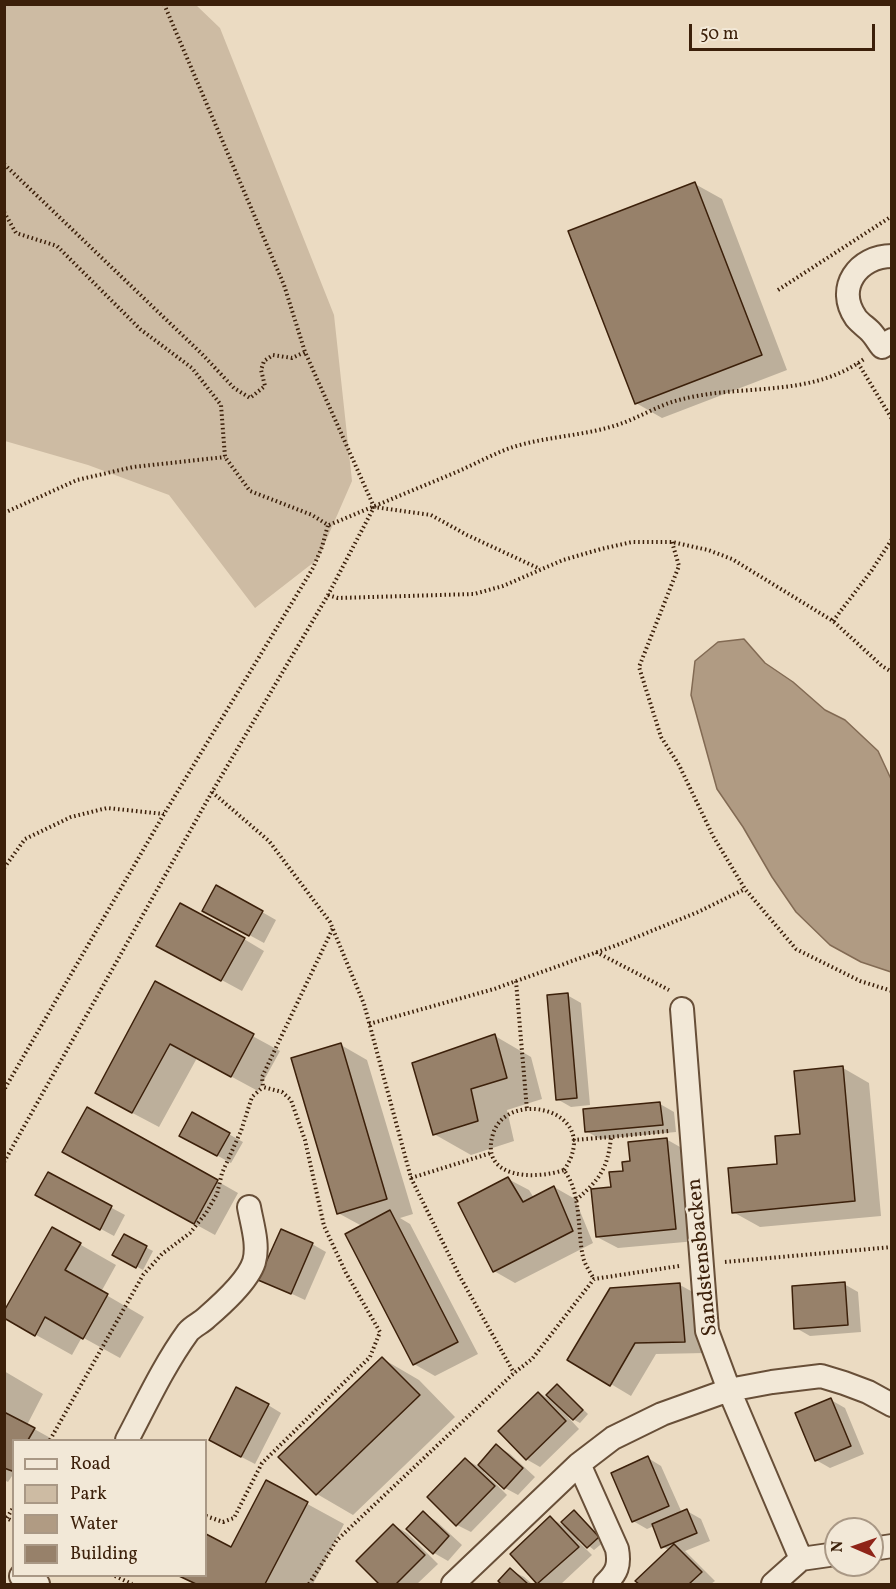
<!DOCTYPE html>
<html>
<head>
<meta charset="utf-8">
<style>
  body { margin:0 }
  #map { position:relative; width:896px; height:1589px; overflow:hidden; background:#ebdbc2; font-family:Vollkorn,serif }
  canvas { display:block }
  .frame { position:absolute; inset:0; border:6px solid #3c200a; pointer-events:none }
  .legend { position:absolute; left:12px; top:1439px; width:195px; height:138px; box-sizing:border-box; background:#f2e8d7; border:2px solid #a99885; margin:0; padding:8px 10px; list-style:none; font-size:18px; color:#3c200a }
  .legend li { display:flex; align-items:center; gap:12px; height:30px }
  .legend b { width:30px; border:2px solid #a99885 }
  .north { position:absolute; left:824px; top:1517px; width:60px; height:60px; box-sizing:border-box; background:#f2e8d7; border:2px solid #a99885; border-radius:50%; rotate:272deg; font-size:16px; font-weight:700; line-height:24px; text-align:center; color:#3c200a }
  .north::after { content:''; display:block; margin:auto; width:21px; height:27px; background:#8f2418; clip-path:polygon(50% 0,100% 100%,50% 72%,0 100%) }
  .scale { position:absolute; left:689px; top:24px; width:186px; height:27px; box-sizing:border-box; border:3px solid #3c200a; border-top:0; padding-left:8px; font-size:18px; line-height:21px; white-space:nowrap; color:#3c200a; -webkit-text-stroke:4px #f2e8d7; paint-order:stroke }
</style>
</head>
<body>
<div id="map">
<canvas width="896" height="1589"></canvas>
<div class="frame"></div>
<ul class="legend">
<li><b style="height:8px;background:#f2e8d7"></b>Road</li>
<li><b style="height:16px;background:#cdbba3"></b>Park</li>
<li><b style="height:16px;background:#b09b83"></b>Water</li>
<li><b style="height:16px;background:#97816a"></b>Building</li>
</ul>
<div class="north">N</div>
<div class="scale">50 m</div>
</div>
<script>
const context = document.querySelector('canvas').getContext('2d');
context.lineJoin = 'round';
function fill(path, color) {
  context.fillStyle = color;
  context.fill(path, 'evenodd');
}
function strokePath(path, color, width, dash) {
  context.strokeStyle = color;
  context.lineWidth = width;
  context.lineCap = dash ? 'butt' : 'round';
  context.setLineDash(dash || []);
  context.stroke(path);
}
function label(font, color, halo, rows, align = 'center') {
  context.font = font + ' Vollkorn,serif';
  context.lineWidth = 5;
  context.setLineDash([]);
  context.textBaseline = 'middle';
  context.strokeStyle = halo;
  context.fillStyle = color;
  for (const [text, x, y, turn = 0] of rows) {
    context.save();
    context.translate(x, y);
    context.rotate((+turn || 0) * Math.PI / 180);
    context.textAlign = isNaN(turn) ? turn : align;
    if (halo) context.strokeText(text, 0, 0);
    context.fillText(text, 0, 0);
    context.restore();
  }
}
fill(new Path2D(`
  M4 5H196L220 28 334 315 352 481 318 559 255 608 169 495 88 465 5 441Z`), '#cdbba3');
const water = new Path2D(`
  M744 639 765 663 793 682 825 710 845 720 878 751 891 779V972L861 962 830 945 796 912 772 877 743 827 717 789 691 695 695 661 718 642Z`);
fill(water, '#b09b83');
strokePath(water, '#826a53', 1.5);
fill(new Path2D(`
  M695 184 722 199 787 370 662 418 636 403Z
  M262 912 276 920 264 943 218 918Z
  M244 939 264 951 242 991 179 957Z
  M155 983 280 1051 258 1091 197 1058 159 1127 123 1108Z
  M567 995 581 1003 590 1105 571 1107 557 1099Z
  M495 1036 531 1057 542 1099 507 1110 514 1141 471 1155 434 1134Z
  M341 1045 367 1060 413 1214 400 1218 410 1224 478 1354 435 1376 414 1364 347 1234 362 1226 338 1213Z
  M843 1068 869 1083 881 1216 760 1227 733 1212 779 1165 801 1136Z
  M660 1104 674 1112 676 1132 600 1139 586 1131Z
  M192 1114 243 1142 231 1163 194 1143Z
  M666 1139 687 1151 696 1241 618 1248 597 1237 612 1188 631 1162Z
  M84 1163 217 1181 238 1193 215 1235Z
  M48 1174 125 1215 114 1236 51 1202Z
  M508 1179 529 1190 534 1198 554 1187 575 1199 593 1243 515 1283 494 1271Z
  M53 1229 116 1265 101 1292 144 1317 120 1358 82 1337 72 1355 4 1317Z
  M124 1236 153 1251 143 1270 114 1254Z
  M312 1244 326 1252 305 1300 260 1279Z
  M844 1284 858 1292 861 1332 810 1336 796 1328Z
  M680 1285 700 1296 705 1353 656 1354 631 1396 569 1359Z
  M383 1359 419 1380 455 1417 353 1515 317 1494Z
  M4 1371 43 1394 27 1425 54 1440H14V1473L8 1482 4 1480Z
  M557 1386 563 1390 588 1414 580 1423 567 1416 579 1429 540 1467 526 1459 539 1393 556 1403Z
  M831 1400 845 1408 864 1454 830 1468 816 1460Z
  M268 1405 281 1413 255 1464 224 1448Z
  M497 1446 510 1454 535 1477 518 1495 505 1488 486 1470 484 1472 507 1495 471 1532 457 1525 465 1459 484 1470Z
  M648 1458 661 1466 682 1513 687 1511 701 1519 710 1541 685 1551 715 1581 711 1584H641L638 1581 669 1550 663 1547 654 1526 647 1529 633 1521Z
  M267 1482 344 1524 313 1584H196L178 1576H206V1535L232 1549Z
  M574 1512 580 1516 605 1541 594 1550 580 1539 578 1541 592 1555 561 1584H539L512 1555 550 1518 568 1528Z
  M423 1513 436 1521 462 1545 448 1561 434 1553 408 1529Z
  M393 1525 407 1533 438 1564 417 1584H381L358 1561Z
  M510 1570 524 1577 532 1584H504L500 1581Z`), '#0003');
const building = new Path2D(`
  M695 182 762 355 635 404 568 231Z
  M216 885 263 911 249 936 202 911Z
  M180 903 245 938 221 981 156 946Z
  M155 981 254 1034 231 1077 170 1044 132 1113 95 1093Z
  M568 993 577 1098 556 1100 547 995Z
  M495 1034 507 1078 471 1089 478 1121 433 1135 412 1063Z
  M341 1043 387 1199 337 1214 291 1058Z
  M843 1066 855 1201 732 1213 728 1168 777 1164 775 1136 800 1134 794 1071Z
  M660 1102 663 1125 585 1132 583 1109Z
  M87 1107 218 1180 194 1224 62 1152Z
  M192 1112 230 1133 217 1156 179 1136Z
  M667 1138 676 1229 596 1237 591 1189 611 1187 609 1172 623 1171 622 1162 630 1161 628 1142Z
  M48 1172 112 1206 100 1230 35 1195Z
  M508 1177 523 1202 554 1186 573 1231 493 1272 458 1203Z
  M390 1210 458 1342 413 1365 345 1234Z
  M52 1227 81 1243 65 1270 108 1294 83 1339 45 1317 35 1336 4 1318V1311Z
  M281 1229 313 1243 291 1294 258 1280Z
  M124 1234 147 1246 136 1268 112 1255Z
  M845 1282 848 1325 794 1329 792 1286Z
  M680 1283 685 1342 635 1343 610 1386 567 1360 610 1288Z
  M382 1357 420 1395 316 1495 278 1457Z
  M557 1384 583 1410 573 1420 546 1395Z
  M236 1387 269 1404 241 1457 209 1440Z
  M538 1392 566 1421 526 1460 498 1431Z
  M831 1398 851 1446 815 1461 795 1413Z
  M4 1412 35 1428 28 1440H14V1468L12 1471 4 1468Z
  M496 1444 523 1468 504 1489 478 1465Z
  M648 1456 669 1506 632 1522 611 1473Z
  M465 1458 495 1486 456 1526 427 1497Z
  M266 1480 308 1502 265 1584H196L179 1576H206V1534L231 1547Z
  M687 1509 697 1533 661 1548 652 1524Z
  M574 1510 599 1537 587 1548 561 1522Z
  M423 1511 449 1536 433 1554 406 1529Z
  M550 1516 579 1547 537 1584 510 1554Z
  M393 1524 425 1555 396 1584H379L356 1561Z
  M674 1544 702 1572 689 1584H639L635 1581Z
  M510 1568 528 1584H501L498 1581Z`);
fill(building, '#97816a');
strokePath(building, '#3c200a', 1.5);
const minor = new Path2D(`
  M892 256C858 256 835 288 856 318 860 323 866 327 870 331 875 336 878 342 882 347L892 340
  M682 1009 707 1331 729 1390 801 1559
  M127 1440C146 1404 164 1365 188 1332 193 1326 201 1323 206 1318 221 1305 248 1281 254 1262 259 1245 252 1224 249 1207
  M579 1464 617 1549C620 1565 617 1573 605 1584
  M872 1549 892 1546
  M21 1576 38 1584
  M453 1584 579 1464 613 1438 662 1414 729 1390 772 1382 821 1376 844 1383 868 1392 892 1405
  M773 1584 801 1559 836 1554`);
strokePath(minor, '#684f38', 26);
strokePath(new Path2D(`
  M164 4 284 285 305 352 374 507 431 515 467 535 540 569
  M4 164 202 354 234 388 250 398 265 386 261 370 264 361 273 355 292 358 305 352
  M4 212 16 233 57 246 140 329 192 368 221 405 225 457 250 491 312 515 328 525 322 547 313 568 164 814 4 1090
  M778 290 892 216
  M858 363 892 419
  M4 513 77 480 133 467 225 457
  M329 525C372 507 416 489 459 471 477 463 495 453 513 447 548 436 585 436 620 424 640 417 659 405 679 400 740 383 809 399 864 359
  M672 542 679 566 639 667 661 737 679 765 713 836 745 889 796 949 860 981 892 991
  M328 595 338 598 474 594 503 586 563 560 601 549 632 542H672L708 550 732 559 833 621 882 666 892 672
  M833 621 872 570 892 539
  M212 792 269 841 330 922 364 1004 411 1178 459 1275 514 1373
  M4 868 25 839 71 817 107 808 164 814
  M596 952 669 990
  M516 981 527 1110
  M369 1024 494 989 617 945 698 912 745 889
  M573 1140 611 1137
  M4 1162 212 792 328 595 374 507
  M564 1170C605 1110 507 1087 493 1134 479 1179 535 1180 564 1170 582 1194 577 1230 583 1257 585 1265 590 1272 594 1279
  M411 1178 491 1153
  M576 1200C599 1180 608 1169 611 1137L669 1131
  M725 1262 892 1247
  M50 1440 143 1275 162 1254 190 1233 206 1213 217 1194 222 1173 241 1131 252 1097 263 1087
  M206 1516 223 1522 234 1518 238 1510 262 1463 370 1357 380 1332 346 1273 324 1226 305 1140 291 1100 282 1092 263 1087 262 1077 333 928
  M5 1517 14 1522
  M7 1518 14 1506
  M115 1576 132 1584
  M309 1584 337 1540 514 1373 532 1359 594 1279 679 1266`), '#3c200a', 4, [1.5, 3]);
strokePath(minor, '#f2e8d7', 22);
label('21px', '#3c200a', '#f2e8d7', [
  ["Sandstensbacken",704,1257,-96]
]);
</script>
</body>
</html>
